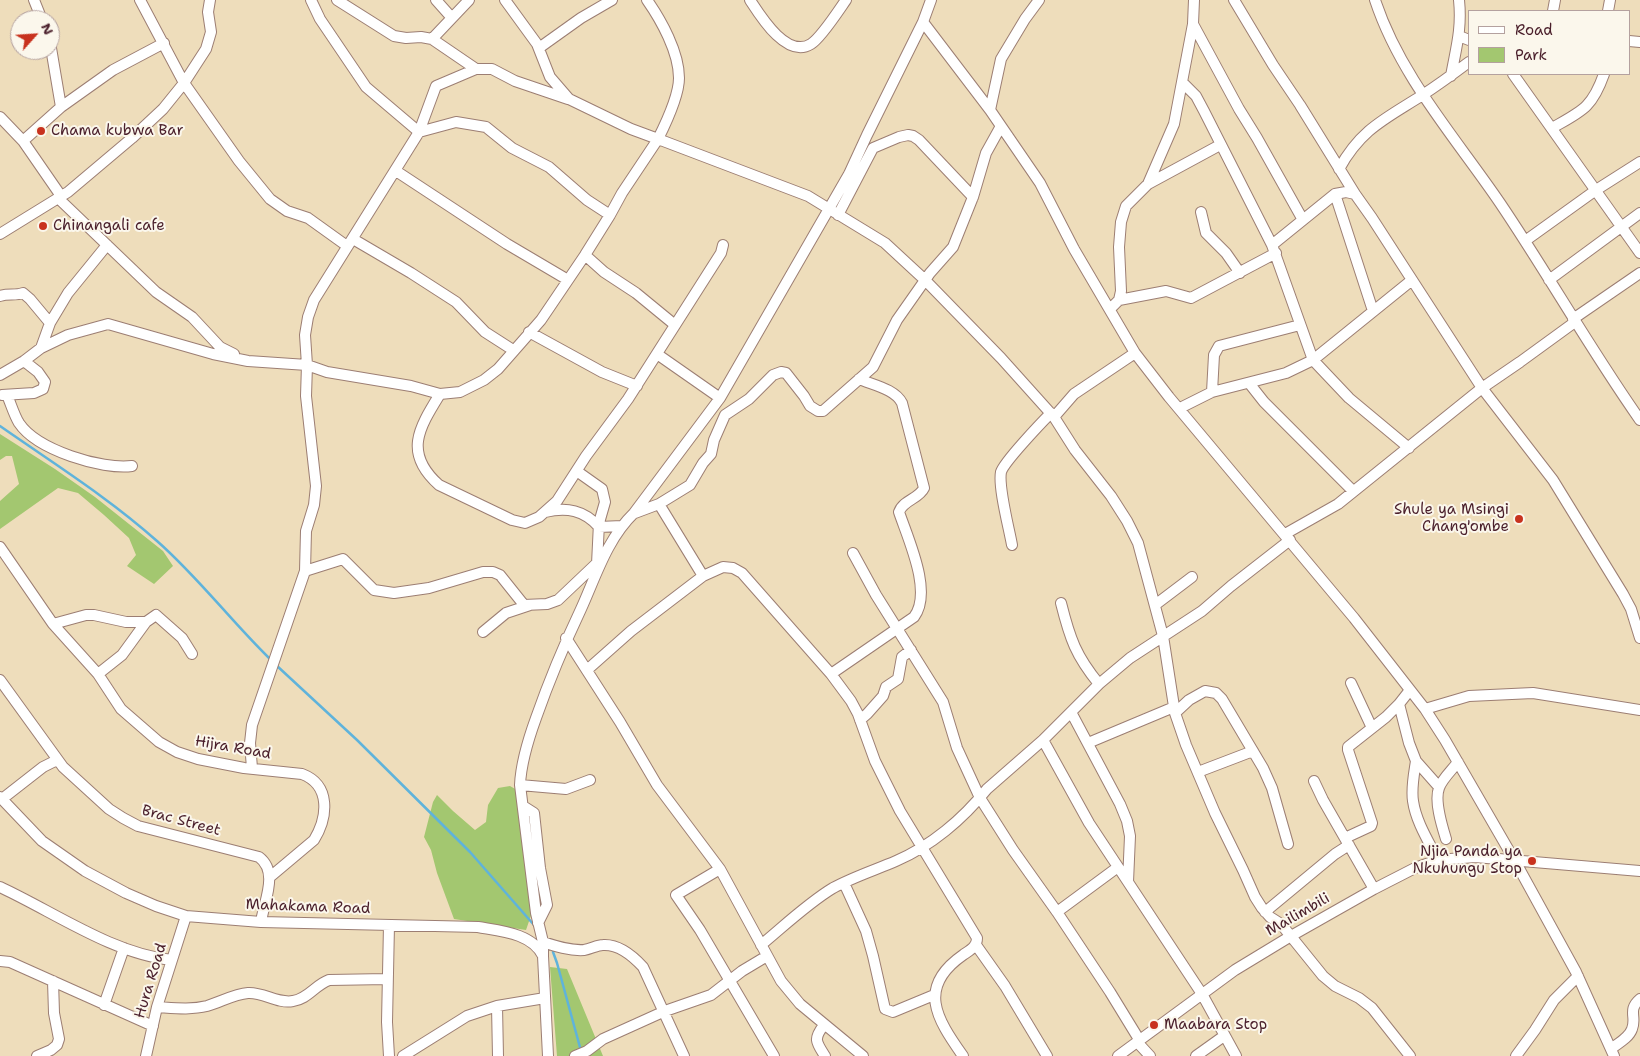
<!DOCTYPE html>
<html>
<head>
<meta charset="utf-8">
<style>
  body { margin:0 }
  #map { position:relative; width:1640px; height:1056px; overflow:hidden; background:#edb; font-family:"Shantell Sans",sans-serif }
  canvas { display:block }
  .legend { position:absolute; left:1468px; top:10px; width:162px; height:65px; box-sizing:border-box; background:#fbf7ec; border:1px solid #b4a19f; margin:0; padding:6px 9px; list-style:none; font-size:15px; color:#4a1f2b }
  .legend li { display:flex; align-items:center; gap:10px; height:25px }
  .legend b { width:25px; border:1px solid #b4a19f }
  .north { position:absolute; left:10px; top:10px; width:50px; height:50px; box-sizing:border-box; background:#fbf7ec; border:1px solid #b4a19f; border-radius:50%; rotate:64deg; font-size:14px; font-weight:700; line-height:20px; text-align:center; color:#4a1f2b }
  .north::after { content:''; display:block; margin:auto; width:18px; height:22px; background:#c8321e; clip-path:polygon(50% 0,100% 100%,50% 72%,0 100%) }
</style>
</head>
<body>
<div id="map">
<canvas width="1640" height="1056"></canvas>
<ul class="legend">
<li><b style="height:6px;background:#fff"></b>Road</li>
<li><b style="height:14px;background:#a3c770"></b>Park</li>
</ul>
<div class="north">N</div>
</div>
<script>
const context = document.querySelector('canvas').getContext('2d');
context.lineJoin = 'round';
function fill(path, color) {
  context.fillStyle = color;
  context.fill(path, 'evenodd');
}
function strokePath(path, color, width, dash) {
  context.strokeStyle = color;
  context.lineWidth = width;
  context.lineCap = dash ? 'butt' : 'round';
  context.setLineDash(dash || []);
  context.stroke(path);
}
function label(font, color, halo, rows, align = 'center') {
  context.font = font + ' "Shantell Sans",sans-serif';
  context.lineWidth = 4;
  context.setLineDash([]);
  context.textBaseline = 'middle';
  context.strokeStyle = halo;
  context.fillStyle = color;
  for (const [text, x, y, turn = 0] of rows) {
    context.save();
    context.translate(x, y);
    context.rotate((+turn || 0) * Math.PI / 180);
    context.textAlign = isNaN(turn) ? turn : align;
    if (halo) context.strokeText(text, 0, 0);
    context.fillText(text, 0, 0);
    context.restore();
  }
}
fill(new Path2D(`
  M0 434 55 469 95 497 163 551 173 566 154 584 127 566 136 555 129 538 104 515 78 493 58 488 0 529V501L19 484 12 456H6L0 460Z
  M510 786 522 793 536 901 526 930 454 919 437 873 431 850 424 837 433 802 437 795 453 811 475 830 486 822 488 805 498 788Z
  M550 967 567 969 603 1056H557Z`), '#a3c770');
strokePath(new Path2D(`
  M0 426C53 463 109 498 157 541 198 577 231 621 270 659
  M276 665 357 740 470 852 534 925
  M553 952 557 963 581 1051`), '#5fb3db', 2.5);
const minor = new Path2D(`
  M34 0 42 20
  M140 0 184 83 239 161 270 199 287 211 308 218 347 246
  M311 0 320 19 366 87 419 132 456 122 486 127 512 148 549 167 587 200 610 215
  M337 0 394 36 406 38 421 37 432 39 476 69
  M436 0 452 18
  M647 0C661 20 679 52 679 78 679 96 666 123 658 139L808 196 885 243 925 280 1001 358 1054 417 1075 450 1111 496 1127 521 1138 543 1163 636 1175 713 1186 745 1215 813 1243 870 1255 897 1262 908 1270 917 1281 924 1323 976 1335 986 1359 998 1372 1008 1410 1056
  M750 0C761 17 787 59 811 44 821 38 839 10 846 0
  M931 0 923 22 990 110 1040 183 1074 249 1135 353 1169 397 1354 618 1425 709 1445 740 1515 861 1576 972 1614 1056
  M1234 0 1273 65 1300 105 1355 194 1372 218 1482 388 1553 480 1623 594 1631 609 1640 638
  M1375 0C1400 76 1455 137 1500 203 1548 274 1590 349 1640 420
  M1553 11 1555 0
  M1608 11 1610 0
  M1193 24 1239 109 1257 138 1303 220
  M1459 36 1469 40
  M432 39 469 0
  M1629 41 1640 42
  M50 42 61 107
  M539 48 581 18 612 0
  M1513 74 1640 253
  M1451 76C1456 48 1462 29 1459 0
  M1182 82 1196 96 1204 111 1272 245 1313 360 1349 398 1409 448
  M990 110 1001 59 1025 19 1039 0
  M0 117 23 141 61 196
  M1552 128C1582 111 1592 108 1604 74
  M23 141 61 107 113 70 164 43
  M1339 169C1361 129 1385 119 1421 96 1438 85 1453 74 1469 62
  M396 171 507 244 568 280
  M1148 184 1220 145
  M1335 194 1373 311
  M58 198 156 292 192 317 220 347 234 354
  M1201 212 1206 233 1226 253 1240 273
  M838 215 873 148 899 137 908 135 913 136 919 140 973 197
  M0 234 68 192 132 138 163 109 184 83 206 49 211 32 208 12 210 0
  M353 239 411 273 456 302 485 332 513 350
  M1525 241 1596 190 1640 162
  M1272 245 1335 194 1346 192 1355 194
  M585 255 604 272 636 293 675 325
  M1549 280 1640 213
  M0 296C8 293 15 296 23 293L30 299 50 323
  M1119 300 1166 291 1191 298 1276 253
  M1110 309 1119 300 1121 291 1119 247 1121 222 1126 206 1148 184 1174 124 1193 24 1194 0
  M1573 319 1640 273
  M529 332 602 372 637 386
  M41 348 68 335 108 324 213 354 248 361 307 365 327 372 411 386 440 394 460 392 484 380 498 369 541 320 585 255 610 215 622 193 658 139 631 129 569 99 550 77 537 44 505 0
  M657 354 720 398
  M0 375 24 361 41 348 50 323 68 293 107 245
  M1249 383 1264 402 1353 491
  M1212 392 1214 355 1219 346 1300 325
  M440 394C419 428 403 453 439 485L512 520 525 523 539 517 557 501 586 456 628 399 721 253 723 245
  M2 395 34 393 43 389 45 382 38 372 24 361
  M7 395C11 404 14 415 19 423 37 450 102 470 132 466
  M1180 408 1212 392 1286 373 1313 360 1412 280
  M1054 417 1074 394 1135 353
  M578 472 602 489 605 502 599 523 597 564
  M659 504 703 576
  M545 512C567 507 584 510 599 527L622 526
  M635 513 659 504 690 485 703 463 711 454 714 440 725 415 749 399 773 375 781 372 786 373 804 396 810 406 818 411H823L873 367 897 320 930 273 953 247 973 197 986 153 1001 126
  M1285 534 1338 504 1482 388 1520 362 1575 322
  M1012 545C1009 528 998 487 1001 472 1004 462 1041 423 1051 413
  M0 547 53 624 98 674 121 709 159 742 177 752 198 759 244 768 302 774C331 785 328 817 314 840L270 877
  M853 553 876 595 943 702 957 748 980 798 1013 850 1057 912 1110 992 1140 1041
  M305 571 343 559 374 590 394 593 429 588 483 572H493L500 575 524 605 547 604 558 600 597 563
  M1061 603C1070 639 1076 656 1099 684
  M1155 605 1192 577
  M53 624 86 615H94L126 622H146L156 615 182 638 192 654
  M483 632 506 613 530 605
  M566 638 620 722 657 785 720 869 781 981 800 1004 863 1056
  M587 670 631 631 703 576 723 567 733 568 742 573 831 674 851 701 858 714 875 761 900 811 977 938C977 947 970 950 963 955 917 987 936 1018 963 1056
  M98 674 122 655 146 622
  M831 674 914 617C933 592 908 539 899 512 903 500 919 499 924 488L902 403C895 389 873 385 859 379
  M0 680 63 767 109 809 123 818 138 826 259 857C279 872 264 901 261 922
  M1351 683 1372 728
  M1399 704 1409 743 1416 761 1439 787
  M1425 709 1469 696 1533 693 1640 710
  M1071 712 1120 804 1127 821 1130 836 1128 882
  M1175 713 1189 700 1205 691 1216 693 1222 699 1263 768 1272 788 1288 844
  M860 720 867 714 883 696 886 687 898 679 902 657 911 650
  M1043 740 1089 823 1202 994 1236 1056
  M1088 743 1174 707
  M1416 761C1414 774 1411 788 1413 801 1416 822 1429 842 1438 860
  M252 768 250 743 252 725 305 571 306 531 314 505 316 486 306 396 307 365 305 335 308 317 314 300 419 132 436 86 476 69H492L515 81 568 99
  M1198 772 1253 751
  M1314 781 1323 800 1374 889
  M520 785 566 789 590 780
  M0 797 42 841 85 871 126 893 156 906 186 916 261 922 478 927C500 931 532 933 543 956L548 1056
  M2 799 43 767 57 760
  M523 806 534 813 540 868 547 905 538 923
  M1345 838 1371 826 1372 823 1348 750V747L1386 717 1399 704 1410 690
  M1446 839C1442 826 1434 801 1439 788 1442 779 1452 770 1458 762
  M720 869 676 895 700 930 774 1056
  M844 883 866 931 873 956 885 1009 893 1012 934 995
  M0 887C54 912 113 954 172 960
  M1057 912 1118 867
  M1265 912 1335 854 1349 845
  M543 942C555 946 570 951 584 950 591 949 597 945 603 945 619 944 633 956 643 967L684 1056
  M761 945C784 926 808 903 833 888 853 877 875 870 896 861 931 846 963 819 987 789L1043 740 1099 684 1130 658 1202 611 1231 586 1290 540
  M976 945 1005 986 1047 1056
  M543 956V942L536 913 520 785C521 762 528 740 536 718 549 681 564 645 581 609 596 576 607 539 634 513L720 398 849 174 867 135 923 22
  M0 961 10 962 153 1026
  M104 1005 124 948
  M497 1006 498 1056
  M157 1007C174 1008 191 1010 207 1006 221 1002 234 994 248 993 264 992 277 1004 293 1001 308 999 315 985 329 980L387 979
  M824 1025C813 1039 816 1042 825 1056
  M1138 1043 1150 1056
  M1611 1049C1617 1044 1629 1038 1632 1029 1637 1017 1627 1010 1640 999
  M37 1056 51 1050 57 1045 59 1039 54 1013 53 981
  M146 1056 157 1007 186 916
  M389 1056 387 1022 389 925
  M403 1056 467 1016 497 1006 545 998
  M575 1056 587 1051 603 1039 665 1011 711 995 742 971 767 956
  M1118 1056 1235 970 1291 936 1374 889 1415 868 1438 860 1475 857 1640 871
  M1196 1056 1224 1036
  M1516 1056 1535 1030 1554 1000 1578 976`);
strokePath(minor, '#9c7e73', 12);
strokePath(minor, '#fff', 10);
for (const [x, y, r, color] of [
  [41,131,5,"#c8321e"],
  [43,226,5,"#c8321e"],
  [1519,519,5,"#c8321e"],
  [1532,861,5,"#c8321e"],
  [1154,1025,5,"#c8321e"]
]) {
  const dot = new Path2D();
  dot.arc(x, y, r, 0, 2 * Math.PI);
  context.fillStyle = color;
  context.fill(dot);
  strokePath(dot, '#fbf7ec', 2);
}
label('15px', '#4a1f2b', '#fbf7ec', [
  ["Chama kubwa Bar",51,131],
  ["Chinangali cafe",53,226],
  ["Shule ya Msingi",1509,510,"right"],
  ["Chang'ombe",1509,527,"right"],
  ["Njia Panda ya",1522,852,"right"],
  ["Nkuhungu Stop",1522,869,"right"],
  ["Maabara Stop",1164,1025]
], 'left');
label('15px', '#4a1f2b', '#fbf7ec', [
  ["Hijra Road",233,748,10],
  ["Brac Street",181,821,15],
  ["Mahakama Road",308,907,2],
  ["Mailimbili",1298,915,-30],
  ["Hura Road",151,981,-73]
]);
</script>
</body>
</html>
